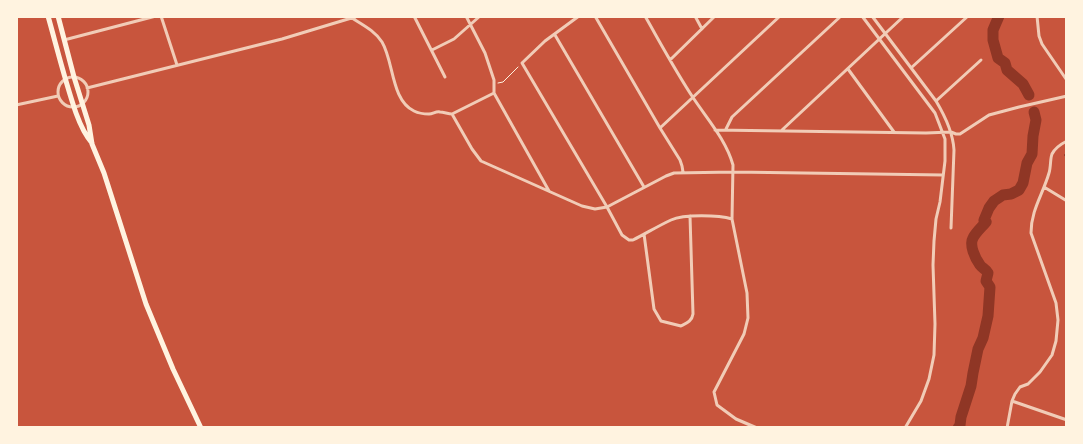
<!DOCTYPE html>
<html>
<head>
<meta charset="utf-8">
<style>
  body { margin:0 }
  #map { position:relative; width:1083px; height:444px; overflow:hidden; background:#c8553d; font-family:"Sofia Sans Condensed",sans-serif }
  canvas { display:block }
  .frame { position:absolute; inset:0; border:18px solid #fff3e0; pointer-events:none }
</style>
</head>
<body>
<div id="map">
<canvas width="1083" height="444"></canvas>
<div class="frame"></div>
</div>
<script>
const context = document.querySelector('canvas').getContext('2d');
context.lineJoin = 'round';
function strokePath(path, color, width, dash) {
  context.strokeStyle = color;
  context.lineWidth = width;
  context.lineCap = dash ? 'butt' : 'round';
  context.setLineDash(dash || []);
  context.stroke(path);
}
strokePath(new Path2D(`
  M1065 155 1067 156`), '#8f3625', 2);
strokePath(new Path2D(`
  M999 16 993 30V40L998 58 1005 63 1007 70 1023 84 1029 95
  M958 428 960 425 961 417 971 386 973 373 978 349 983 338 988 316 990 287 986 281 988 273C986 269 982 268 980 265 975 258 969 245 973 238 976 232 982 227 986 222L984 220 989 208 994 201 1003 195 1011 194 1019 190 1023 183 1027 163 1032 154 1033 136 1036 120 1034 112`), '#8f3625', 11);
strokePath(new Path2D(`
  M498 83 503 82 518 67`), '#fff3e0', 1);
strokePath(new Path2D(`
  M161 16 177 65
  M414 16 445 77
  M579 16 545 41 522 63 607 207 622 235 629 240H633C645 234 658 226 671 220 684 214 719 215 732 219
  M595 16 660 128 680 160 682 166 683 172
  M645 16C661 44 676 72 694 99 708 120 726 140 733 165L732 219 747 293 748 318 744 334 714 392 717 405 736 419 757 428
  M695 16 702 29
  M862 16 935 113 945 139V161L940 202 936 219 934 241 933 265 935 324 934 355 929 379 921 401 905 428
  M872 16 936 101C945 116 953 132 954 150L951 228
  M1037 16 1039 36 1042 44 1066 79
  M352 18C363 25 375 31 382 42 394 62 391 100 414 111 418 113 425 114 429 114 433 114 436 111 440 112 444 112 448 114 452 114L494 93V80L485 53 466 16
  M555 35 644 187
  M64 40 156 16
  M432 50 454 39 480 16
  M670 60 715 16
  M911 68 968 16
  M848 69 894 132
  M58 92a15 15 0 1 1 30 0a15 15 0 1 1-30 0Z
  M87 88 282 39 358 16
  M494 93 549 191
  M936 101 981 60
  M16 105 58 96
  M452 114 472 149 481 161 582 206 595 209 607 207 666 176 674 173 734 172 943 175
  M660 128 780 16
  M726 129 732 117 841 16
  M715 130 926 133 951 132 956 134H960L989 115 1019 107 1067 96
  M782 130 904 16
  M1044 187 1067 201
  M644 234 654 309 661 321 681 326C687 323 692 321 693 314L690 216
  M1012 401 1067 420
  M1007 428 1012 401 1015 394 1020 387 1028 384 1040 372 1052 355 1056 341 1058 320 1056 303 1031 233C1031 210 1043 194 1049 173 1051 167 1050 159 1052 154 1055 148 1061 144 1067 141`), '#f1ccb7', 3);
strokePath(new Path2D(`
  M48 16C57 48 65 81 76 113 80 124 84 134 92 143
  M58 16 74 77 89 125 92 144 104 173 146 304 173 369 201 428`), '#fff3e0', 5);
</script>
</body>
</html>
